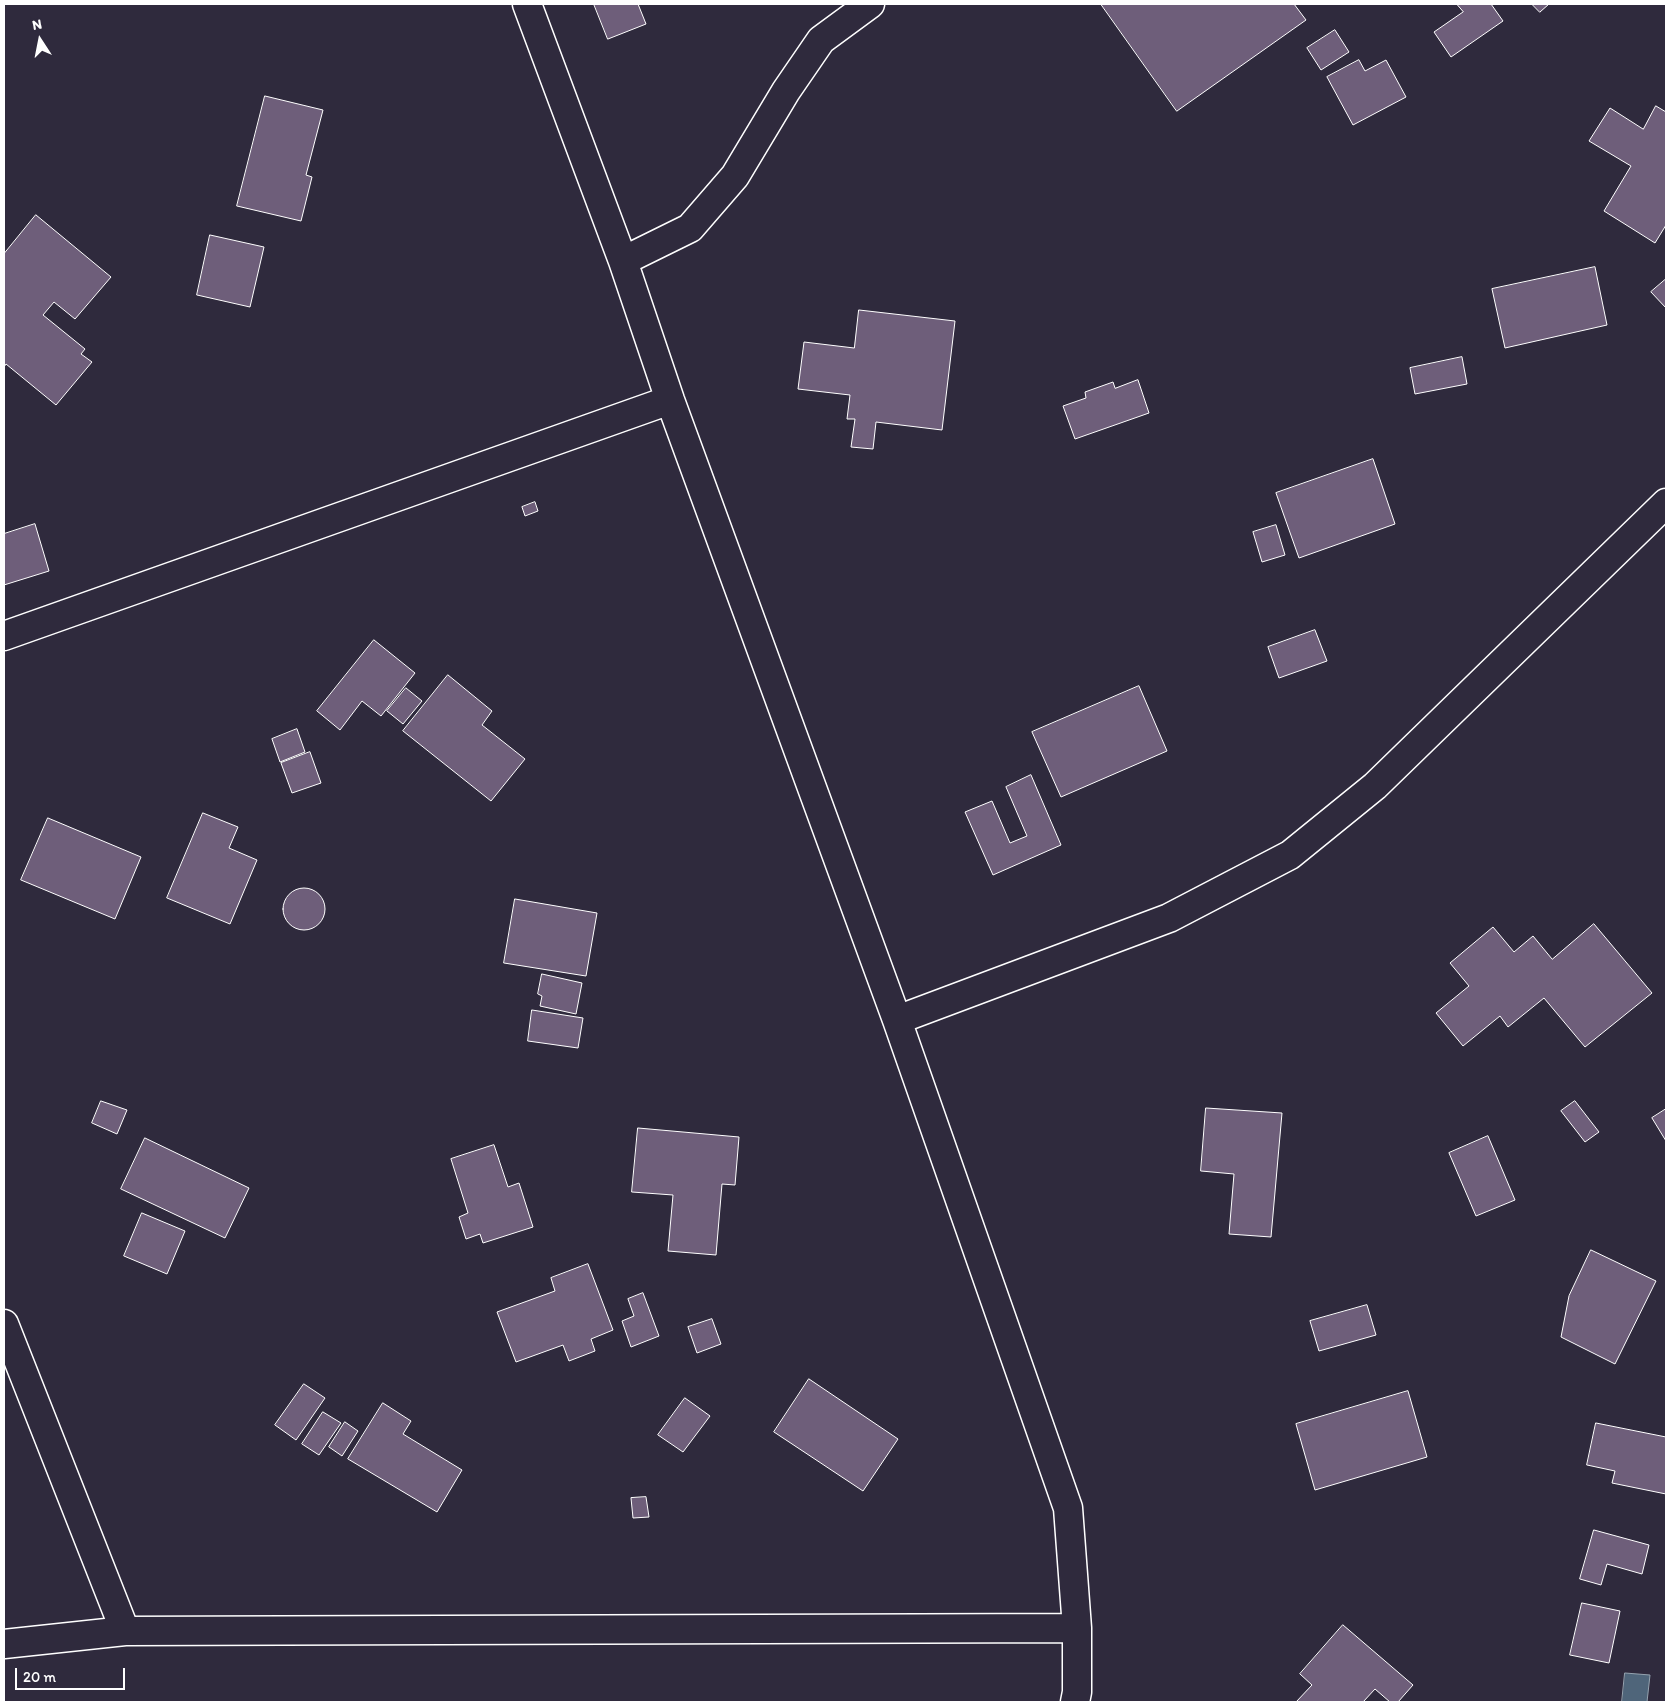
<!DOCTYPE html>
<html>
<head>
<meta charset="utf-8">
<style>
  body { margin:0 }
  #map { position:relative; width:1670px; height:1706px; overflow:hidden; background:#2f2a3d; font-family:Itim,sans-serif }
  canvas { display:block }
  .frame { position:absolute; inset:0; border:5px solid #fff; pointer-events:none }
  .north { position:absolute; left:15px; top:15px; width:50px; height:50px; -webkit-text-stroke:4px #2f2a3d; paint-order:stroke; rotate:349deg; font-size:14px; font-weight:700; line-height:20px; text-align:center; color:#fff }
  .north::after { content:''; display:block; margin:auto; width:18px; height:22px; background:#fff; clip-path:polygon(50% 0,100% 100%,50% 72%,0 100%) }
  .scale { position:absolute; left:15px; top:1668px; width:110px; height:22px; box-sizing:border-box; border:2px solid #fff; border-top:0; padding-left:6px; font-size:15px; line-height:18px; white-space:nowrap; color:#fff; -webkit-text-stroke:4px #2f2a3d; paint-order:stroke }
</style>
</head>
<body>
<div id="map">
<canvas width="1670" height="1706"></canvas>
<div class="frame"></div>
<div class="north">N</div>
<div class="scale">20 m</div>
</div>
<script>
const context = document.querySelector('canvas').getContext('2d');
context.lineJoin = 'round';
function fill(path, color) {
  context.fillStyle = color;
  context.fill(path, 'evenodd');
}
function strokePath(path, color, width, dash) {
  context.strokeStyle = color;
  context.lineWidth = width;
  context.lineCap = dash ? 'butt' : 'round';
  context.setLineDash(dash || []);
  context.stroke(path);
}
const water = new Path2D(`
  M1625 1673 1650 1675 1647 1702H1622Z`);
fill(water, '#4f657a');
strokePath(water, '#95a3af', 1);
const building = new Path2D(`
  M594 4H638L646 24 608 39Z
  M1101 4H1294L1306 20 1177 111Z
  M1457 4H1491L1503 21 1451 57 1434 32 1463 12Z
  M1532 4H1549L1540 12Z
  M1335 30 1349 52 1321 70 1307 48Z
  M1359 60 1365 71 1386 60 1406 97 1353 125 1327 77Z
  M265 96 323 110 306 175 312 177 301 221 237 206Z
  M1656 106 1666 112V225L1655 243 1604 211 1631 166 1589 141 1610 108 1643 129Z
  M36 215 111 277 75 319 54 302 43 315 85 349 81 354 92 362 56 405 6 364 4 367V254Z
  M210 235 264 247 250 307 197 295Z
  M1595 267 1607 325 1505 348 1492 289Z
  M1666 279V308L1651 292Z
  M859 310 955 321 942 430 876 422 873 449 851 447 855 419H847L850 395 798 389 804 342 854 348Z
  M1462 357 1467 384 1415 394 1410 368Z
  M1138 380 1149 413 1075 439 1063 406 1086 398 1085 392 1113 382 1115 388Z
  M1373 459 1395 524 1299 558 1276 493Z
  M535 502 538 511 525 516 522 507Z
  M35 524 49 571 4 585V534Z
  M1276 525 1285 555 1262 562 1253 532Z
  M1315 630 1327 661 1279 678 1268 647Z
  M374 640 415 673 381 716 362 701 340 730 317 711Z
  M448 675 492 711 482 725 525 759 491 801 403 731Z
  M1139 686 1167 751 1061 797 1032 732Z
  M406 688 422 701 403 724 387 711Z
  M297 729 305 752 280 762 272 739Z
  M310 752 321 783 292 793 281 763Z
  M1031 775 1061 845 993 875 965 812 992 801 1010 843 1027 836 1006 787Z
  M203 813 238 827 229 848 257 860 230 924 167 898Z
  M48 818 141 857 115 919 21 880Z
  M283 909a21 21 0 1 1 42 0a21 21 0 1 1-42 0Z
  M515 899 597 913 586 976 504 963Z
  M1594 924 1652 993 1585 1047 1544 998 1508 1027 1500 1016 1463 1046 1436 1013 1469 986 1450 963 1493 927 1514 952 1533 936 1552 959Z
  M542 974 582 983 576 1014 540 1006 542 996 538 994Z
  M532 1010 583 1018 578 1048 528 1041Z
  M101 1101 127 1110 117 1134 92 1123Z
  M1575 1101 1599 1132 1585 1142 1561 1111Z
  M1206 1108 1282 1113 1271 1237 1229 1234 1234 1174 1201 1171Z
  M1666 1109V1141L1652 1118Z
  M638 1128 739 1137 735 1185 722 1184 716 1255 668 1251 673 1195 632 1192Z
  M1488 1136 1515 1200 1476 1216 1449 1153Z
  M145 1138 249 1188 225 1238 121 1189Z
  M494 1145 508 1187 519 1183 533 1227 483 1243 480 1234 466 1239 459 1217 468 1213 451 1159Z
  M142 1213 185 1231 167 1274 124 1256Z
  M1591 1250 1656 1281 1615 1364 1561 1337 1569 1296Z
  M588 1264 613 1330 591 1339 595 1351 569 1361 563 1345 516 1362 497 1312 555 1291 551 1278Z
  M643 1293 659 1336 631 1347 622 1321 634 1316 628 1299Z
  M1367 1305 1376 1335 1319 1351 1310 1321Z
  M712 1319 721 1344 697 1353 688 1327Z
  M809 1379 898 1439 863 1491 774 1432Z
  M304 1384 325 1398 296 1440 275 1425Z
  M1408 1391 1427 1457 1315 1490 1296 1424Z
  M685 1398 710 1416 683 1452 658 1435Z
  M383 1403 411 1421 403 1434 462 1470 437 1512 348 1459Z
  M323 1412 341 1423 319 1455 302 1444Z
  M345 1422 358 1431 342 1456 329 1447Z
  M1596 1423 1666 1437V1494L1612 1483 1615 1471 1587 1465Z
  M646 1497 649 1517 633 1518 631 1498Z
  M1594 1530 1649 1545 1642 1574 1607 1564 1601 1585 1580 1579Z
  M1582 1603 1620 1611 1609 1663 1570 1655Z
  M1343 1625 1413 1685 1398 1702H1390L1375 1689 1363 1702H1296L1312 1685 1300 1674Z`);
fill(building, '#6e5e7a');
strokePath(building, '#fff', 1);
const minor = new Path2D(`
  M527 4 623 261 670 400 897 1020 1068 1508 1077 1628V1692L1075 1702
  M623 261 690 228 735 176 786 91 821 40 870 4
  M4 636 670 400
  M897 1020 1169 918 1290 855 1375 786 1666 503
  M4 1324 125 1631
  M4 1644 125 1631 1077 1628`);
strokePath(minor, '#fff', 31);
strokePath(minor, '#2f2a3d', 28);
</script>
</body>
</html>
